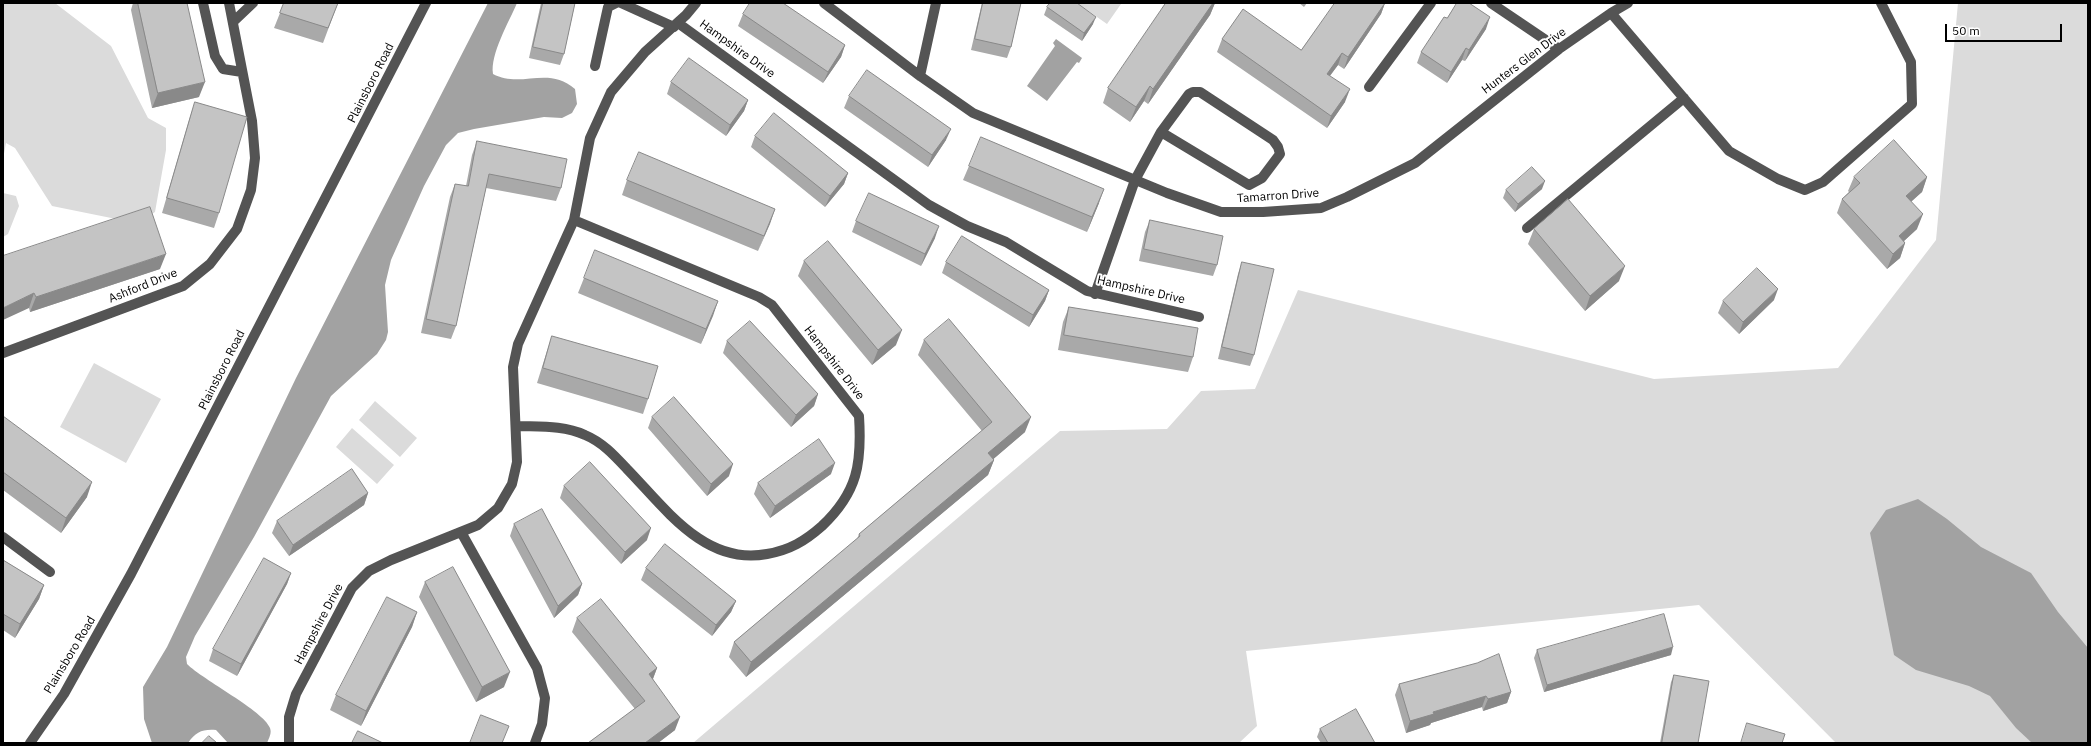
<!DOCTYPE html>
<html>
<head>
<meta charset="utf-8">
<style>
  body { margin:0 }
  #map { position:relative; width:2091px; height:746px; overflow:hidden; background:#fff; font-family:"IBM Plex Sans",sans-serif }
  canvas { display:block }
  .frame { position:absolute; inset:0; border:4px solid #000; pointer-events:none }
  .scale { position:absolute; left:1945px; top:24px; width:117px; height:18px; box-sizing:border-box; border:2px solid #000; border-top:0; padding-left:5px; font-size:12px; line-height:14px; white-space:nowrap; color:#000; -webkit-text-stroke:3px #fff; paint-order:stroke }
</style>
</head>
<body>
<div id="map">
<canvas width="2091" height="746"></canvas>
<div class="frame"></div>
<div class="scale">50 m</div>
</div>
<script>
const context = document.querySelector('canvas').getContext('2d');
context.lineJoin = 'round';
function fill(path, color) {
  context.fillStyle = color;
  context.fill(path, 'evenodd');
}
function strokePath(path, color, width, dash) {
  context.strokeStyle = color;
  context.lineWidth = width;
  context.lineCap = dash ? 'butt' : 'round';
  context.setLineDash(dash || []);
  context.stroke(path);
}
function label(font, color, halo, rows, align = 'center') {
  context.font = font + ' "IBM Plex Sans",sans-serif';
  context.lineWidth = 4;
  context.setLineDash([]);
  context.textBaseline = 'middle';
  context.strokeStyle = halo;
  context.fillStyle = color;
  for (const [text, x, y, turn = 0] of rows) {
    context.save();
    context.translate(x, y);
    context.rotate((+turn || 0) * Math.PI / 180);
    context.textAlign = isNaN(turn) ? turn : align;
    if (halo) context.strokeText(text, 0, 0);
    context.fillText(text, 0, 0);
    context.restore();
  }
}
fill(new Path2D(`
  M3 3H55L111 46 148 118 166 128V150L155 212 144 219 131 222 52 206 15 148 6 143 3 159Z
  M1077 3H1119L1121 4 1107 24Z
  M1958 3H2088V743H1836L1699 605 1246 651 1257 726 1239 743H693L1060 431 1167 429 1201 391 1255 389 1298 290 1654 379 1838 368 1936 240Z
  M3 193 16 196 19 206 8 234 3 237Z
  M94 363 161 399 126 463 60 427Z
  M375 401 417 438 400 457 359 420Z
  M352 428 394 465 377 484 336 447Z`), '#dbdbdb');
fill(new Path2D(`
  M488 3H517C509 22 490 54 493 74 521 89 548 65 575 89L577 104 572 113 562 118 544 117 474 129 458 133 446 145 424 186 391 260 385 285 388 332 386 340 377 354 331 396 254 537 195 636 186 657 187 664C203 680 264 711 270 728 272 733 269 738 267 743H228L216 730C202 729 196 732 188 743H152L144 719 143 687 167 647 296 378Z
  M1056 39 1082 58 1079 63 1077 62 1047 101 1027 86 1055 46 1053 43Z
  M1918 499 1947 519 1981 547 2031 573 2058 612 2088 648V743H2032L2016 728 1990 696 1969 686 1916 670 1894 655 1870 533 1886 510Z`), '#a2a2a2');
strokePath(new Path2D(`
  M203 3 215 56 223 69 242 72
  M621 3 674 27
  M824 3 920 76 973 113 1167 193 1221 212H1263L1321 208 1347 197 1415 163 1559 49 1611 13 1628 3
  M1491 3 1559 49
  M1611 13 1729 151 1778 179 1805 190 1823 182 1912 104 1911 62 1881 3
  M233 22 253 3
  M678 23 929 205 967 226 1006 242 1087 291 1199 317
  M595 66 608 7 616 3
  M920 76 936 3
  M1369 87 1431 3
  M1527 228 1684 98
  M1095 294 1135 180 1161 132 1189 94 1193 92H1200L1273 140 1278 147 1280 154 1262 178 1249 185 1161 132
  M3 353 183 286 210 264 237 229 251 190 255 158 252 121 229 3
  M516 426C539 427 563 425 585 435 602 442 614 455 627 469 665 508 705 566 767 554 790 550 805 541 822 526 858 492 862 463 859 416L772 305 759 297 574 220
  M461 532 537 668 545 698 542 724 535 743
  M3 537 50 572
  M30 743 64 694 131 574 426 3
  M289 743V717L296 694 352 588 369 571 391 560 478 525 498 508 512 484 517 462 513 367 518 344 574 220 590 138 611 92 645 52 686 15 696 3`), '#545454', 10);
fill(new Path2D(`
  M133 3H187L199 97 152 108 131 10Z
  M284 3H338L323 43 274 28Z
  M541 3H575L564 54 560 65 529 58Z
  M982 3H1021L1011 47 1007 58 971 50Z
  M1166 3H1215L1210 15 1148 104 1144 101 1130 122 1103 103 1108 88Z
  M1299 3H1307L1304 7Z
  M1385 3 1381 14 1344 69 1338 65 1330 76 1345 102 1327 128 1217 52 1222 39 1301 50Z
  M1047 7 1093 24 1082 41 1044 15Z
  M743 14 845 45 841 57 823 83 738 26Z
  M1447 18 1486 29 1465 61 1462 60 1447 83 1417 63 1421 52Z
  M671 82 748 100 744 111 726 136 667 94Z
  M849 96 946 140 928 167 844 108Z
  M195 102 219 213 214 228 162 213 190 117Z
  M755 136 848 173 844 184 825 207 751 147Z
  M477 141 561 188 556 201 486 188 456 326 451 339 421 333 450 197 455 184 466 186 472 155Z
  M969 166 1099 203 1087 232 963 180Z
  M1854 177H1927L1922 192 1911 201 1917 229 1904 241 1905 243 1900 258 1887 269 1837 213 1842 199 1849 192 1848 191Z
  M627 180 775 209 758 251 622 195Z
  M1542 189 1515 212 1503 198 1506 190Z
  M1150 220 1217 265 1213 276 1139 261 1145 232Z
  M856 221 935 238 921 266 852 232Z
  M1534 229 1619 281 1585 311 1528 244Z
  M3 256 160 269 30 312 29 308Z
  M804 261 896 345 872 365 798 276Z
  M946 262 1049 290 1045 301 1029 327 942 273Z
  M1242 262 1254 355 1250 366 1218 359 1238 274Z
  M584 278 718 301 701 344 578 293Z
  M1774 300 1739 334 1718 313 1723 301Z
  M1069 307 1193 357 1188 372 1058 350 1063 322Z
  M552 336 648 399 643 414 537 383 547 351Z
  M924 340 1025 432 993 459 994 460 988 475 746 677 729 657 734 642 857 539 859 534 982 431 918 355Z
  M727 341 818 394 814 406 791 427 723 353Z
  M3 416 87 497 61 533 3 490Z
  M652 417 729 476 707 496 648 428Z
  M831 474 770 518 754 494 758 483Z
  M564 486 647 540 621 564 560 498Z
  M368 493 364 505 289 556 272 533 277 521Z
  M514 524 582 584 578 595 554 618 510 536Z
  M3 560 44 585 39 599 15 638 3 630Z
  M646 568 736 601 731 612 712 636 641 580Z
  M291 573 287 584 237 676 209 661 213 649Z
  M425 582 504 687 476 702 419 597Z
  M417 612 412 627 361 726 330 710 336 695Z
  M577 618 657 668 653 679 675 730 658 743H588L635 709 572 632Z
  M1537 650 1671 655 1544 692 1534 658Z
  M1674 675 1698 743H1660L1671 682Z
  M1399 684 1511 692 1507 703 1483 711 1482 707 1431 723 1430 725 1406 733 1395 695Z
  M1320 729 1375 743H1321L1317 737Z`), '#a9a9a9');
fill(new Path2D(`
  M1213 3H1215L1210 15 1148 104 1153 89Z
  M1385 3 1381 14 1344 69 1348 57Z
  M1096 17 1093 24 1082 41 1084 33Z
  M1490 17 1486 29 1465 61 1469 50Z
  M845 45 841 57 823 83 828 72Z
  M1466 48 1462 60 1447 83 1451 72Z
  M1342 53 1338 65 1322 86 1327 74Z
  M205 82 199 97 152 108 158 93Z
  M1150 86 1144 101 1130 122 1136 107Z
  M1350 89 1345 102 1327 128 1331 116Z
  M748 100 744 111 726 136 730 125Z
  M951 129 946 140 928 167 932 155Z
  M848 173 844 184 825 207 830 196Z
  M1927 177 1922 192 1901 211 1906 196Z
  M1545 181 1542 189 1515 212 1518 204Z
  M1104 189 1099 203 1087 232 1092 217Z
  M775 209 770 224 758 251 764 236Z
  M1923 214 1917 229 1893 251 1899 236Z
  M939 226 935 238 921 266 925 254Z
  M1905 243 1900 258 1887 269 1893 254Z
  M166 254 160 269 30 312 36 297Z
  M1625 266 1619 281 1585 311 1590 296Z
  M1778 289 1774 300 1739 334 1743 322Z
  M1049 290 1045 301 1029 327 1033 315Z
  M34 293 29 308 3 320V308Z
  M718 301 713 316 701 344 706 329Z
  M902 330 896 345 872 365 878 350Z
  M818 394 814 406 791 427 796 415Z
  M1031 417 1025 432 983 468 988 453Z
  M994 460 988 475 746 677 751 662Z
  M835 463 831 474 770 518 775 506Z
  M733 464 729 476 707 496 711 484Z
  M92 482 87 497 61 533 66 518Z
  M368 493 364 505 289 556 293 545Z
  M651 528 647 540 621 564 625 552Z
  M291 573 287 584 237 676 241 664Z
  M582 584 578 595 554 618 558 606Z
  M44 585 39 599 15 638 20 624Z
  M736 601 731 612 712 636 716 625Z
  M417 612 412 627 361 726 366 711Z
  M1673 647 1671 655 1544 692 1547 685Z
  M657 668 652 681 649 674Z
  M510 672 504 687 476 702 482 687Z
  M1511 692 1507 703 1483 711 1488 699Z
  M1486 696 1482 707 1431 723 1430 725 1406 733 1410 721 1433 712Z
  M680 717 675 730 658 743H645Z`), '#898989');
const building = new Path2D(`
  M138 3H187L205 82 158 93Z
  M284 3H338L328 28 280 13Z
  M543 3H575L564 54 533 47Z
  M750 3H783L845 45 828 72 743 14Z
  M983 3H1021L1011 47 975 39Z
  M1050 3H1077L1096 17 1084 33 1047 7Z
  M1166 3H1213L1153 89 1150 86 1136 107 1108 88Z
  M1335 3H1385L1348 57 1342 53 1327 74 1350 89 1331 116 1222 39 1243 9 1301 50Z
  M1457 3H1469L1490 17 1469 50 1466 48 1451 72 1421 52 1444 17 1447 18Z
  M689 58 748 100 730 125 671 82Z
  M867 70 951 129 932 155 849 96Z
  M195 102 247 117 219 213 167 198Z
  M774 113 848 173 830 196 755 136Z
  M981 137 1104 189 1092 217 969 166Z
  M1894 140 1927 177 1906 196 1923 214 1899 236 1905 243 1893 254 1842 199 1860 183 1854 177Z
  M477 141 567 159 561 188 489 174 456 326 426 319 455 184 468 186Z
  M639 152 775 209 764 236 627 180Z
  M1532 167 1545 181 1518 204 1506 190Z
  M869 193 939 226 925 254 856 221Z
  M1568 199 1625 266 1590 296 1534 229Z
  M150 207 166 254 36 297 34 293 3 308V256Z
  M1150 220 1223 236 1217 265 1144 249Z
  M962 236 1049 290 1033 315 946 262Z
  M828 241 902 330 878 350 804 261Z
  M595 250 718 301 706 329 584 278Z
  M1242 262 1274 269 1254 355 1222 347Z
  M1757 268 1778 289 1743 322 1723 301Z
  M1069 307 1198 328 1193 357 1064 335Z
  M949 319 1031 417 988 453 994 460 751 662 734 642 860 536 859 534 992 422 924 340Z
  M750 321 818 394 796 415 727 341Z
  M552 336 658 366 648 399 543 368Z
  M674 397 733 464 711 484 652 417Z
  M3 416 92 482 66 518 3 472Z
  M819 439 835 463 775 506 758 483Z
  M590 462 651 528 625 552 564 486Z
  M352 469 368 493 293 545 277 521Z
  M542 509 582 584 558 606 514 524Z
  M665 544 736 601 716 625 646 568Z
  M264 558 291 573 241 664 213 649Z
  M3 560 44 585 20 624 3 614Z
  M453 567 510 672 482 687 425 582Z
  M387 597 417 612 366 711 336 695Z
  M601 599 657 668 649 674 680 717 645 743H588L645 701 577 618Z
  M1664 614 1673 647 1547 685 1537 650Z
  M1499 654 1511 692 1488 699 1486 696 1433 712 1434 714 1410 721 1399 684 1477 663Z
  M1674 675 1709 681 1698 743H1662Z
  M1356 709 1375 743H1328L1320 729Z
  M481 715 509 726 502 743H470Z
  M1747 723 1785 734 1782 743H1741Z
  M358 731 383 743H352Z
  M209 736 217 743H202Z`);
fill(building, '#c4c4c4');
strokePath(building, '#898989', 1);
label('12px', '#000', '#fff', [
  ["Hampshire Drive",737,49,36],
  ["Hunters Glen Drive",1524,61,-37],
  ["Plainsboro Road",371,83,-63],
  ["Tamarron Drive",1278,196,-4],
  ["Ashford Drive",143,286,-22],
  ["Hampshire Drive",1141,290,13],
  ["Hampshire Drive",834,363,52],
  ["Plainsboro Road",222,370,-63],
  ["Hampshire Drive",319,624,-62],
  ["Plainsboro Road",70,655,-59]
]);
</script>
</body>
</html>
